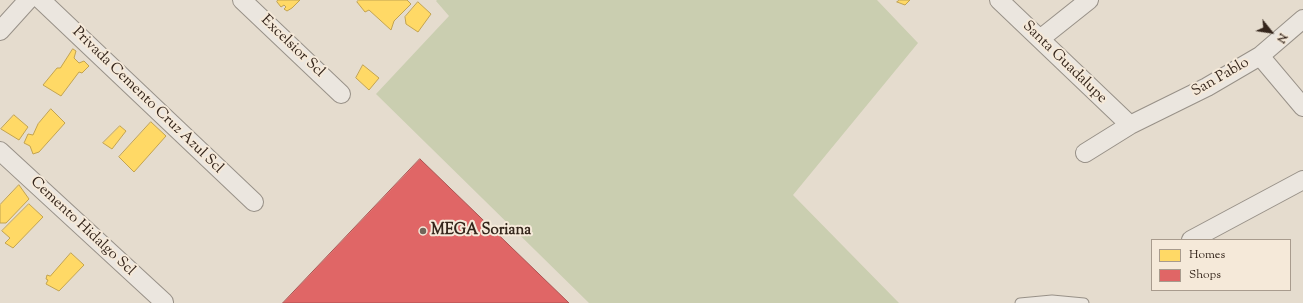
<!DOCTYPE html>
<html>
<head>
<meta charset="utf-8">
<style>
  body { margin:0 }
  #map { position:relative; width:1303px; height:303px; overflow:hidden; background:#e5dcce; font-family:"Sorts Mill Goudy",serif }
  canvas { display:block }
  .legend { position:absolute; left:1151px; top:239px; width:140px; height:52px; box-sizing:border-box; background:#f5e9d9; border:1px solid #a89b8d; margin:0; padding:5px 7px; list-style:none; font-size:12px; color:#34251b }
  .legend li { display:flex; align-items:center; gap:8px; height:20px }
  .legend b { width:20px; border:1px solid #a89b8d }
  .north { position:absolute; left:1251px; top:12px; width:40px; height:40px; -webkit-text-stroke:3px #f5e9d9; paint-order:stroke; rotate:120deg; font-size:11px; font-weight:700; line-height:16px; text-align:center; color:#34251b }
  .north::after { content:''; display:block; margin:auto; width:14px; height:18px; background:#34251b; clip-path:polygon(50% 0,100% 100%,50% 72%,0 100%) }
</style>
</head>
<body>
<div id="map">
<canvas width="1303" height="303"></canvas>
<ul class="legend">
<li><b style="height:11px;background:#ffd966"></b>Homes</li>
<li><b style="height:11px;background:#e06666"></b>Shops</li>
</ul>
<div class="north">N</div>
</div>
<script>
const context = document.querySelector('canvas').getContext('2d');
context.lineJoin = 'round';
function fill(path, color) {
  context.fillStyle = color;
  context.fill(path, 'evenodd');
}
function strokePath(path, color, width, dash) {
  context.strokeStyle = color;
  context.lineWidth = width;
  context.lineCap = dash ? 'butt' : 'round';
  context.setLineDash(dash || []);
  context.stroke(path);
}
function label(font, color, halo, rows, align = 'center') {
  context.font = font + ' "Sorts Mill Goudy",serif';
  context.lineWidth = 4;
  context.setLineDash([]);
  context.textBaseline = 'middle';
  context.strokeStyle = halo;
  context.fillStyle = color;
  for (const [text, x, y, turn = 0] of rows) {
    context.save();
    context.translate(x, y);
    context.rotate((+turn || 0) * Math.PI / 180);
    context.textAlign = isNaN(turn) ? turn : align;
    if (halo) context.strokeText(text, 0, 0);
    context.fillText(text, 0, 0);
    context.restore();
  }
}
fill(new Path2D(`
  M437 0H877L918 43 793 195 899 303H589L376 94 449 16 436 1Z`), '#caceb0');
const homes = new Path2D(`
  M278 0H300L292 8 287 11 284 9 286 7 284 5 281 7 277 2Z
  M359 0H407L411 4 394 21 391 30 369 10 365 12 357 2Z
  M900 0H910L905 5 897 2Z
  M418 2 431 14 418 32 406 24 405 17Z
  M73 49 76 51 74 58 79 63 84 61 89 66 82 73 79 72 61 96 43 85 57 68H60Z
  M363 65 379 78 369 90 356 78Z
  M51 109 65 123 39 152 33 154 30 146 24 143 28 134 33 135 38 124Z
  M14 115 28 127 19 140 1 129Z
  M151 122 166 136 134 172 119 157Z
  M120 126 126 131 112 149 103 143Z
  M19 185 29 199 6 223H0V205Z
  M29 204 43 217 13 248 5 243 10 238 2 231Z
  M71 253 84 265 59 291 46 284 48 280 46 279 47 275 50 276Z`);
fill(homes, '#ffd966');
strokePath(homes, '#c2a350', 1);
const shops = new Path2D(`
  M420 159 569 303H283Z`);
fill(shops, '#e06666');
strokePath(shops, '#ac5250', 1);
const service = new Path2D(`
  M1020 303 1052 300 1084 303`);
const minor = new Path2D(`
  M41 0 254 202
  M242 0 341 94
  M999 0 1130 125
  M0 31 28 0
  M1040 39 1089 0
  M1260 56 1303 107
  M0 151 164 302
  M1085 153 1130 125 1207 87 1260 56 1303 19
  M1191 240 1303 180`);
strokePath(service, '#989188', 11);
strokePath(minor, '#989188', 20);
strokePath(service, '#ebe6df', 9);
strokePath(minor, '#ebe6df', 18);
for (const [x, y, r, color] of [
  [423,231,4,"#72655a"]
]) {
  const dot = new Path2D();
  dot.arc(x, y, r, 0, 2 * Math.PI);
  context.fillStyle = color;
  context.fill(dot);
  strokePath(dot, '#f5e9d9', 1.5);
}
label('15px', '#34251b', '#f5e9d9', [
  ["Excelsior Scl",292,47,44],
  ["Santa Guadalupe",1064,63,44],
  ["San Pablo",1221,78,-30],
  ["Privada Cemento Cruz Azul Scl",147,101,44],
  ["Cemento Hidalgo Scl",82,227,43]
]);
label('bold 15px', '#34251b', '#f5e9d9', [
  ["MEGA Soriana",431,231]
], 'left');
</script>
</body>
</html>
